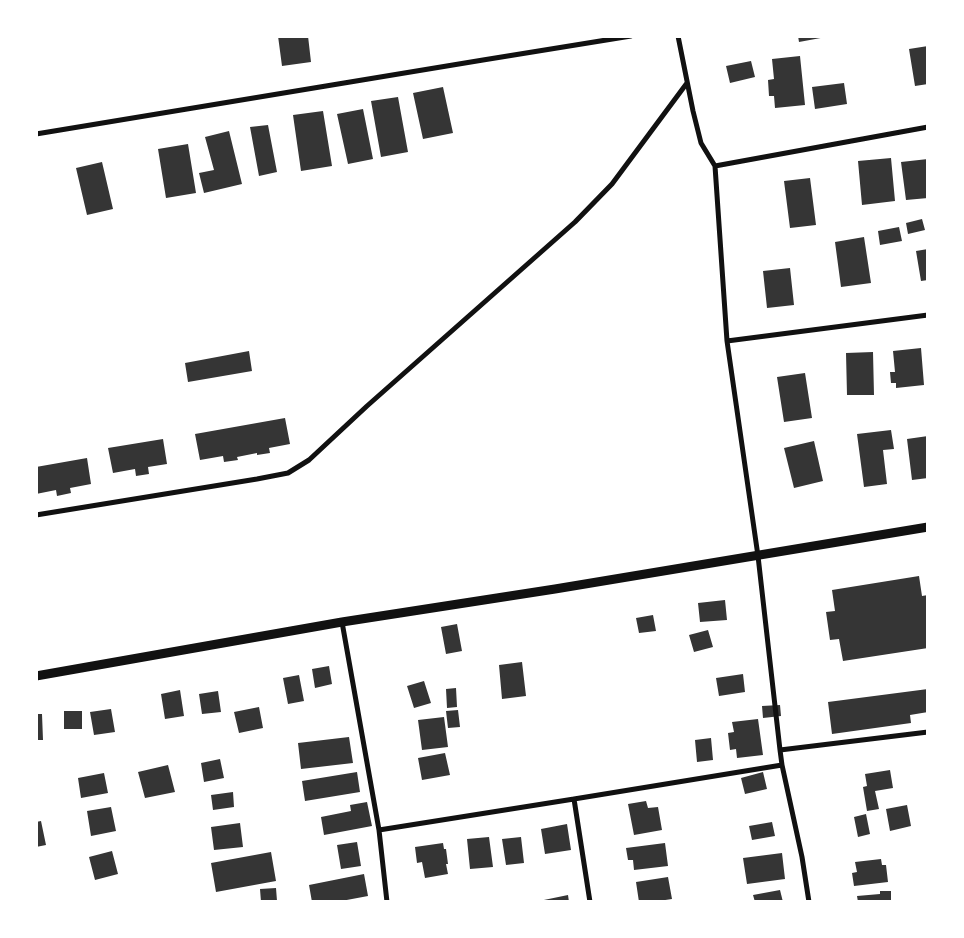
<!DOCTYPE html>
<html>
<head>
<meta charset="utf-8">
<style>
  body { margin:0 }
  #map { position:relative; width:964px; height:938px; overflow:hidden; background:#fff; font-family:Manrope,sans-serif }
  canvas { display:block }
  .frame { position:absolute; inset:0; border:38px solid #fff; pointer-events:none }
</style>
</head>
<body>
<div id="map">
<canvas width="964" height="938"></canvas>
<div class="frame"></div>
</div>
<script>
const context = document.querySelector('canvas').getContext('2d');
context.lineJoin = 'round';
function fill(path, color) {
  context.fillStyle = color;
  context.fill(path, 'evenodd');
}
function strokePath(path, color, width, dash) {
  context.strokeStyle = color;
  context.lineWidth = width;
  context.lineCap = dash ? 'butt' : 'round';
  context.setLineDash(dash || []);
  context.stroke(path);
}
fill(new Path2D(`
  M278 36H308L311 62 282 66Z
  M798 36H826V37L799 42Z
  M928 46V84L915 86 909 49Z
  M800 56 805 105 775 108 774 96H769L768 80 774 79 772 59Z
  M751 61 755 77 730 83 726 66Z
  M844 83 847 104 815 109 812 87Z
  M443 87 453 133 423 139 413 93Z
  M398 97 408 152 381 157 371 101Z
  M363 109 373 159 348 164 337 114Z
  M323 111 332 166 301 171 293 115Z
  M268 125 277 172 259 176 250 127Z
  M229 131 242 184 204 193 199 173 214 170 205 137Z
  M188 144 196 193 166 198 158 149Z
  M891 158 895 201 862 205 858 161Z
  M928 159V198L906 200 901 162Z
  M102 162 113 209 87 215 76 168Z
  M810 178 816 225 790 228 784 181Z
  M922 219 925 230 908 234 906 223Z
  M899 227 902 241 880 245 878 231Z
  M864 237 871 283 841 287 835 242Z
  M928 249V280L921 281 916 251Z
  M790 268 794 305 767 308 763 271Z
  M921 348 924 385 896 388V383H891L890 372H895L893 351Z
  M249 351 252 371 188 382 185 363Z
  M873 352 874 395H847L846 353Z
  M805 373 812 418 784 422 777 377Z
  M285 418 290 444 269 448 270 453 257 455V453L237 457 238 460 224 462 223 456 200 460 195 434Z
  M891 430 894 449 883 450 887 484 864 487 857 434Z
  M928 436V478L912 480 907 439Z
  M163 439 167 464 148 467 149 474 136 476 135 469 113 473 108 448Z
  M814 441 823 481 794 488 784 448Z
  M87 458 91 484 70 488 71 493 57 496 56 490 36 494V467Z
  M919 576 922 596 928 595V648L843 661 839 639 830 640 826 612 835 611 832 590Z
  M725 600 727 620 700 622 698 603Z
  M653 615 656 631 639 633 636 618Z
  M457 624 462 651 446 654 441 627Z
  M708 630 713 647 694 652 689 635Z
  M522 662 526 696 502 699 499 665Z
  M329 666 332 684 315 688 312 669Z
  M743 674 745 692 719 696 716 678Z
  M299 675 304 701 288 704 283 678Z
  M424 681 431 703 414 708 407 686Z
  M456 688 457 707 447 708 446 689Z
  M928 689V712L910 715 911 723 832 734 828 702Z
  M180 690 184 716 165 719 161 694Z
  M218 691 221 712 202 714 199 694Z
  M780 705 781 716 763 718 762 706Z
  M259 707 263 728 239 733 234 712Z
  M111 709 115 732 94 735 90 712Z
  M458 710 460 727 448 728 446 711Z
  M64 711H82V729H64Z
  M36 714H42L43 740H36Z
  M444 717 448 747 422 750 418 720Z
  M758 719 763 755 737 758 736 749 730 750 728 733 734 732 732 722Z
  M349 737 353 763 301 769 298 743Z
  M711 738 713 760 697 762 695 740Z
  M445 753 450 775 422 780 418 758Z
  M220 759 224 778 204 782 201 763Z
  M168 765 175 792 145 798 138 772Z
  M890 770 893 788 875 791 879 809 867 811 863 787 867 786 865 774Z
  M357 772 360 792 305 801 302 781Z
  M763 772 767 789 745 794 741 778Z
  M104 773 108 793 81 798 78 778Z
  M233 792 234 807 213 810 211 795Z
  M646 801 648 808 658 807 662 830 634 835 628 804Z
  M367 802 372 826 324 835 321 817 351 811 350 805Z
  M907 805 911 826 890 831 886 809Z
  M111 807 116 831 91 836 87 811Z
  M866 814 870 834 858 837 854 817Z
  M41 821 46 845 36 847V822Z
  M772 822 775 836 752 840 749 826Z
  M240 823 243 847 214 850 211 827Z
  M567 824 571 850 545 854 541 829Z
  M489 837 493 867 470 869 467 839Z
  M521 837 524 863 506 865 502 839Z
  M357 842 361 866 341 869 337 845Z
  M443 843 444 849H446L448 864H446L448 874 425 878 422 862 417 863 415 847Z
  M665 843 668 866 634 870 633 860H628L626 848Z
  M112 851 118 874 95 880 89 857Z
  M271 852 276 881 216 892 211 863Z
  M782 853 785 879 747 884 743 858Z
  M881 859 882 865H886L888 882 854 886 852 873 857 872 855 862Z
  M364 874 368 896 336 902H312L309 885Z
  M668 877 672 899 652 902H639L636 882Z
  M276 888 277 901 261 902 260 889Z
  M780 890 783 902H755L753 895Z
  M880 891H891V902H858L857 896 880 894Z
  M568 895 569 902H539V901Z`), '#353535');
strokePath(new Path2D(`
  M678 36 693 111 701 143 715 166 727 341 758 556 780 750 928 732
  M36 134 483 60 631 36
  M715 166 928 127
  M727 341 928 315
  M36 515 257 479 288 473 309 460 367 406 575 222 612 184 687 83
  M342 622 379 830 387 902
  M780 750 782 765 802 857 809 902
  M574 799 782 765
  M379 830 574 799 590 902`), '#111', 5);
strokePath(new Path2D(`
  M36 676 342 622 555 589 928 527`), '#111', 9);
</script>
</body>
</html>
